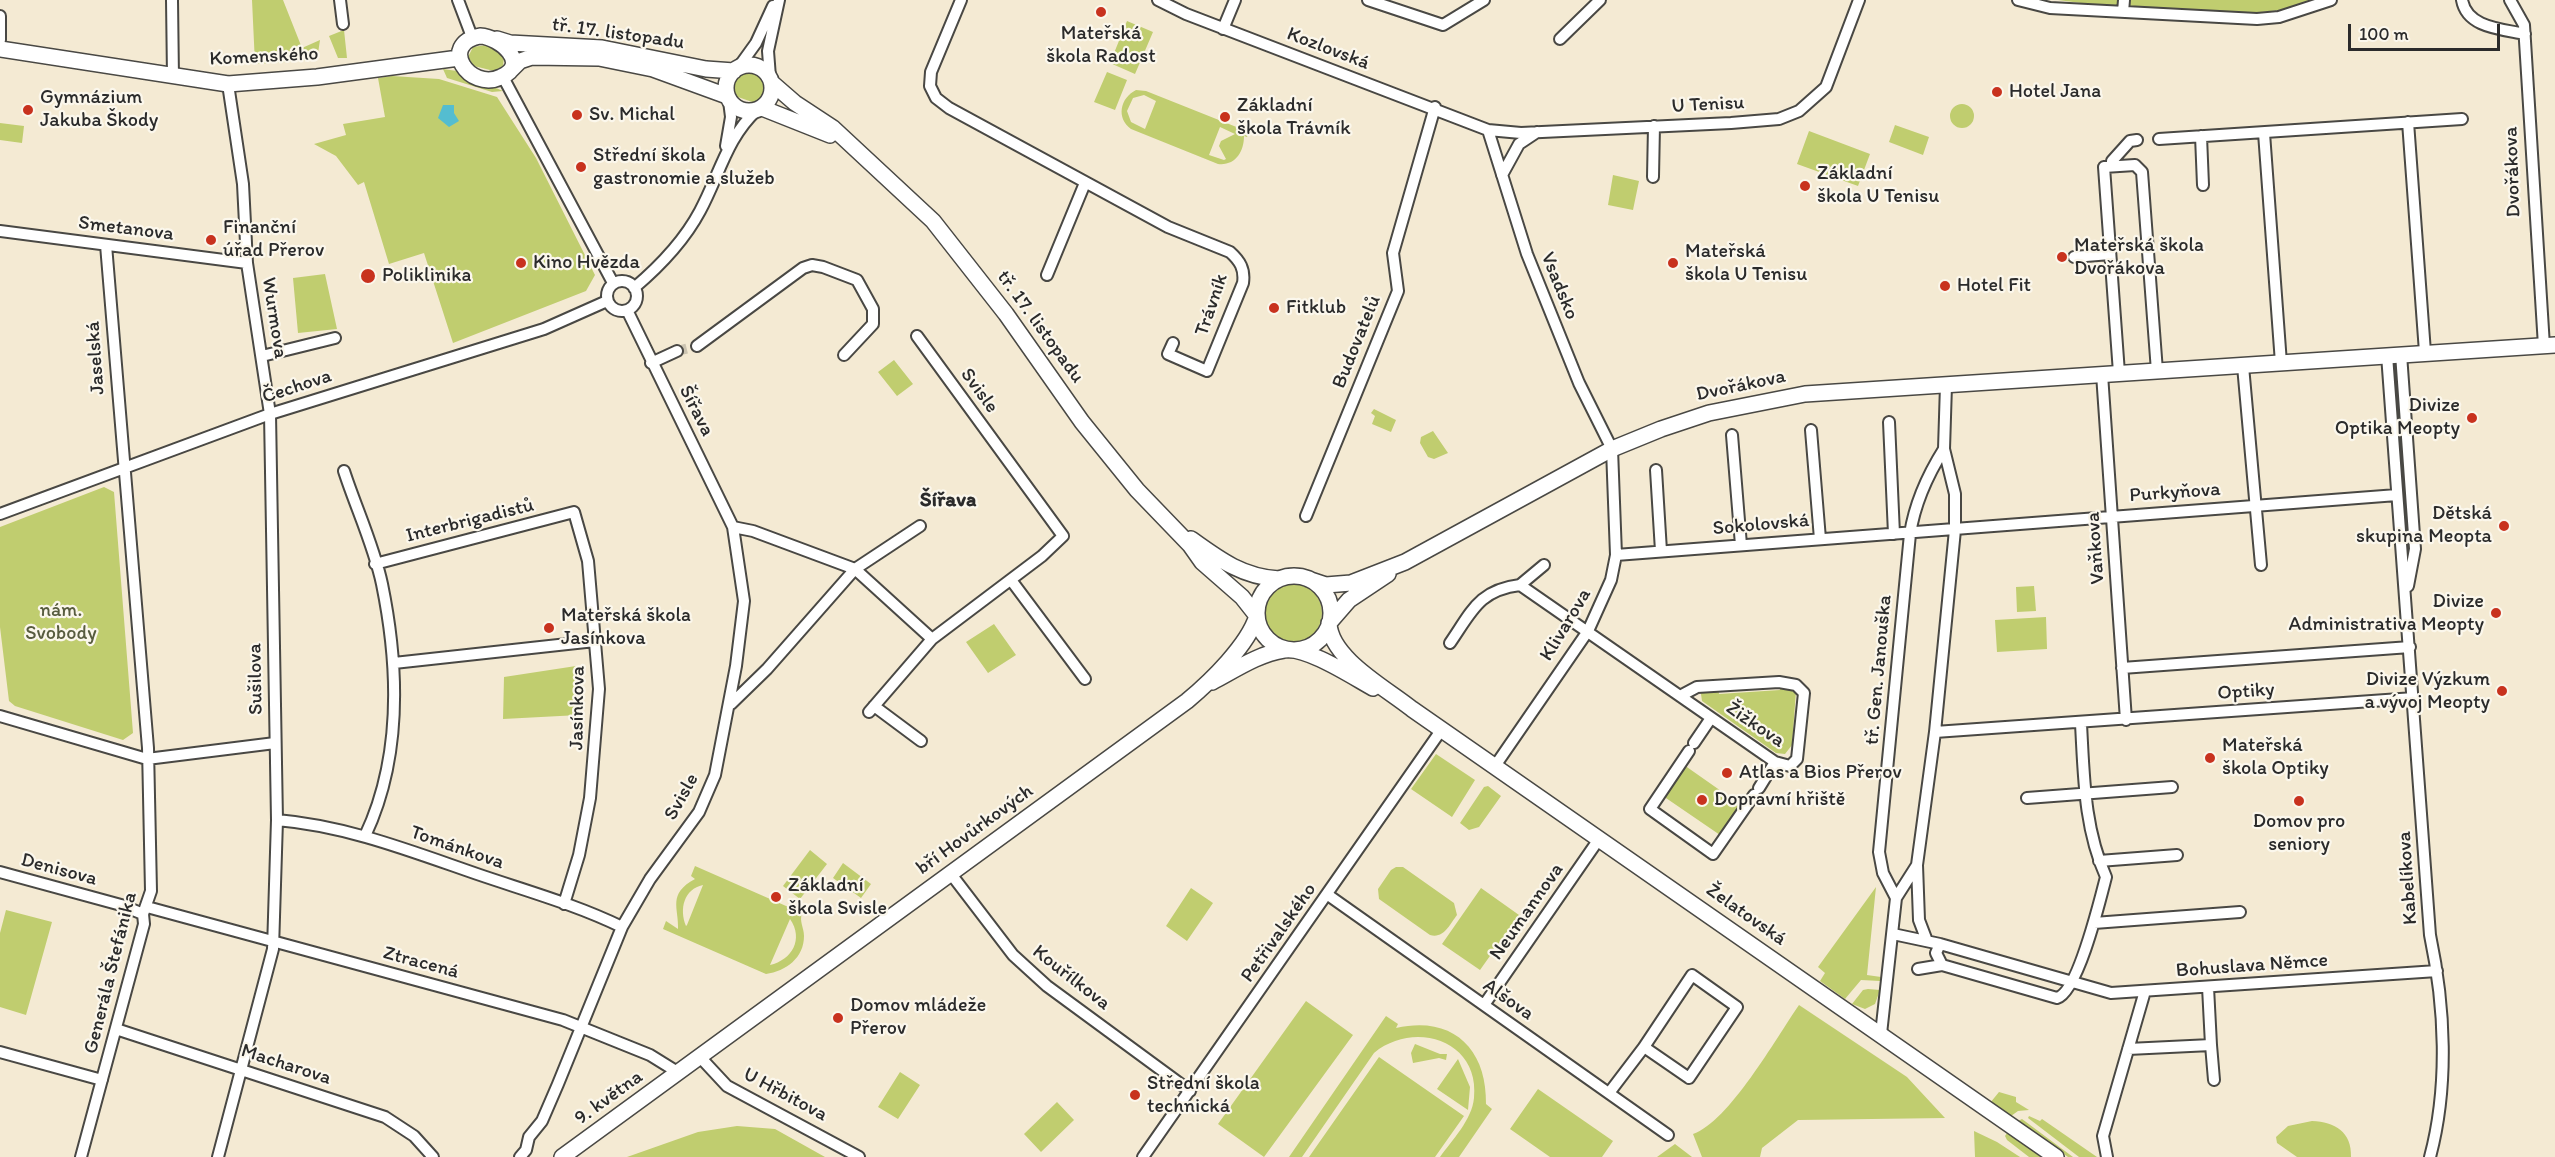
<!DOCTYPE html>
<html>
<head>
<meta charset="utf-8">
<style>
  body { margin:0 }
  #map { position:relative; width:2555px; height:1157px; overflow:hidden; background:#f4ead3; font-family:Itim,sans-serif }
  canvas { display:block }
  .scale { position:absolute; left:2348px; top:24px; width:152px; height:27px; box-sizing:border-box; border:3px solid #2b2b2b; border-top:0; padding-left:8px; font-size:18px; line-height:21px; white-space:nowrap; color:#2b2b2b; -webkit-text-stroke:4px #fbf7ec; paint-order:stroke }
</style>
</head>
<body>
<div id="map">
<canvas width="2555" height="1157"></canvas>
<div class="scale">100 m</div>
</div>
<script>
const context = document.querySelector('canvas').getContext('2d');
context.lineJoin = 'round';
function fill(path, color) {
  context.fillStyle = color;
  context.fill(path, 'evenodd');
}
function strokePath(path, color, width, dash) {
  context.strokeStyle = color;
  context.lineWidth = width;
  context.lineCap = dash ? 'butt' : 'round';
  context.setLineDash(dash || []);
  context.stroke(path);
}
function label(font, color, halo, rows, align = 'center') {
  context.font = font + ' Itim,sans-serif';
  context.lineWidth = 4.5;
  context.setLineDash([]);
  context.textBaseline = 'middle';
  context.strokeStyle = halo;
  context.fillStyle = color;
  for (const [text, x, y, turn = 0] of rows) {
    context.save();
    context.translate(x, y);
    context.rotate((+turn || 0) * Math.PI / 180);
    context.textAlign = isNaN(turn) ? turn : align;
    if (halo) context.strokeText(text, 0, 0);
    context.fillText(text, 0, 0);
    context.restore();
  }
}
fill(new Path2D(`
  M252 0H283L302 48 320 40 317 60 255 64Z
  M2058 0H2318L2281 10 2251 13 2111 7Z
  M1127 21 1153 32 1135 74 1110 63Z
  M344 30 347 58H338L329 36Z
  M487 45 504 57 503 66 494 71 474 66 468 57 473 47Z
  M443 69 457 71 503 91 492 92 447 78Z
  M747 72 757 74 765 84 764 97 758 104 735 96 734 79Z
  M1107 72 1127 80 1115 110 1094 102Z
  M392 76 439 79 497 97 536 158 595 275 586 291 453 343 424 253 389 264 364 182 358 185 336 156 314 144 346 135 343 124 385 117 378 78Z
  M1136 90 1146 91 1249 132 1247 137 1244 136C1244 152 1235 166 1218 164L1131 129C1116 118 1120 98 1136 90ZM1144 95 1156 101 1145 129 1131 122 1127 111 1133 98ZM1220 127 1235 134 1221 141 1219 146 1226 159 1224 160 1209 155Z
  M1950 116a12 12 0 1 1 24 0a12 12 0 1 1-24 0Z
  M0 123 24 126 22 143 0 140Z
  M1895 125 1929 137 1923 155 1889 142Z
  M1809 131 1870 154 1858 186 1797 164Z
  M1613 175 1639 181 1633 210 1608 205Z
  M325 274 337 329 298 333 293 278Z
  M894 360 913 384 897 396 878 372Z
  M1374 409 1396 420 1391 432 1372 424 1375 416 1371 413Z
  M1433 431 1448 453 1434 459 1428 457 1420 443 1421 437Z
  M104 487 114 492 133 733 123 740 15 706 9 701 0 627V527Z
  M1262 613a30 30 0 1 1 60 0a30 30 0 1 1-60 0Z
  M2034 586 2036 611 2017 612 2016 587Z
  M2046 617 2047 649 1997 652 1995 620Z
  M994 624 1016 655 988 673 966 642Z
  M576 666 579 715 503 719 504 677Z
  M1779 682 1796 691 1792 745 1785 754 1776 753 1702 701 1700 687 1718 686 1719 694 1780 690Z
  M1436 754 1475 780 1452 817 1411 789Z
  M1684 765 1741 805 1720 835 1663 796Z
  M1488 786 1501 796 1479 827 1469 830 1460 823 1484 787Z
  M810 850 827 864 800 899 783 886Z
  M843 863 871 884 861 898 833 878Z
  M695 866 802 913C799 922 804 927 804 936 804 958 786 971 766 974L663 929 666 921 678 929C679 908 667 894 695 879L691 876ZM703 885 687 925 686 926C679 909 684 889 703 885ZM790 919C804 939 792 960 770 965Z
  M1396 867H1403L1454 903 1457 915C1450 924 1444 939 1430 935L1379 899 1378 889 1391 870Z
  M1876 887 1867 975 1881 977 1880 981 1861 980 1845 999 1820 981 1825 973 1818 967Z
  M1191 888 1213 903 1187 941 1166 926Z
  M1481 888 1519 915 1480 970 1442 944Z
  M6 910 52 922 26 1015 0 1007V933Z
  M1868 989 1880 990 1875 1004 1865 1009 1852 1004 1863 990Z
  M1306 1001 1353 1035 1264 1157 1218 1124Z
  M1799 1005 1907 1077 1945 1118 1798 1120 1762 1148 1760 1157H1702L1693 1134C1729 1122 1776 1038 1799 1005Z
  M1386 1016 1398 1024 1396 1028C1452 1015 1487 1048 1486 1104L1492 1109 1459 1157H1440C1452 1140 1472 1120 1474 1098 1480 1040 1414 1020 1374 1053L1302 1157H1289Z
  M1415 1044 1440 1054H1447L1446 1060 1439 1058 1413 1063 1411 1053Z
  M1379 1057 1464 1116 1435 1157H1309Z
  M1458 1059 1470 1087 1468 1110 1437 1089Z
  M900 1072 920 1085 898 1119 878 1107Z
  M1538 1089 1613 1141 1602 1157H1550L1510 1129Z
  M1999 1092 2016 1097V1102L2029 1110 2018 1111 2011 1116 1990 1103Z
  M1057 1102 1074 1120 1041 1152 1024 1134Z
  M2029 1116 2040 1121 2042 1119 2097 1157H2079L2028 1118Z
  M2022 1119 2073 1157H2068L2018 1121Z
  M2312 1121C2335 1122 2352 1132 2351 1157H2297L2277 1143 2276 1137 2288 1126Z
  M737 1126 775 1129 825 1157H627L698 1132Z
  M1974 1131 1997 1142 2020 1157H1975Z
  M2007 1133 2044 1157H2029L2007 1140 2005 1136Z
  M1675 1144 1692 1157H1657Z`), '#c0cd6f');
fill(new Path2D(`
  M443 105H454V113L459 121 449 127 438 118Z`), '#54bdd0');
strokePath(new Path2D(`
  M677 351 697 346`), '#ccc4b1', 10, [10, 5]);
const street = new Path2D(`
  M172 0 173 77
  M340 0 343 24
  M458 0 472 37
  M961 0 931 72 930 86 936 98 949 108 1168 227 1230 252C1240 261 1245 269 1243 283L1207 371 1168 354 1173 343
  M1158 0 1186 14 1488 130 1521 133 1731 123 1779 119 1799 111 1826 87 1859 0
  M1368 0 1443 25 1484 0
  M2018 0 2050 8 2257 19 2279 17 2331 0
  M2462 0C2467 28 2502 29 2525 34
  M2510 0 2524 25 2544 346
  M2123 12 2124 0
  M0 16V40
  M1223 29 1235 0
  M1560 39 1600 0
  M738 68 756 43 773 6
  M503 77 613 283
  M770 77 768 51 779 0
  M2408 122 2425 352
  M1488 130 1527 254 1579 383 1612 449 1616 555 1611 580 1588 631 1495 766
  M2264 133 2281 363
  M2201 136 2203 185
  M2159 139 2462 119
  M726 146 731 117 729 101
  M2113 166 2112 161 2130 141 2137 140
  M1502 175 1519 144 1537 132
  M1653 177 1654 126
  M0 231 247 263
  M2074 257 2110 254
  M1047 275 1085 183
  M607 296a15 15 0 1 1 30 0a15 15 0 1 1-30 0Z
  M634 288C660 266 684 241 700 211 719 176 727 137 757 110
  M697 346 803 268 812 265 823 267 857 280 873 309V324L844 355
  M2401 354 2415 549 2408 586
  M2387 355 2430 935C2445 1006 2449 1086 2430 1157
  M262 356 335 338
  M651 363 677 351
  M2243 366 2261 565
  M2119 373 2104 167 2135 165 2142 172 2157 371
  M2102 374 2126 720
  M1889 422 1894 534
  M1811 430 1820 539
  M1732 435 1741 545
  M1656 470 1661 551
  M344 471C356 508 374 546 382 584 399 667 402 758 365 836
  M0 514 270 414 544 329 607 301
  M1306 516 1398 291 1393 253 1435 107
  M733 527 753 531 855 569 932 639
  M1616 555 2397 495
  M375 564 574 512 588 561 599 689 590 798 579 855 564 904
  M1011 580 1085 679
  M1520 585 1544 565
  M1450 643C1472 611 1479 590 1520 585L1775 762 1790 766 1797 759 1804 693 1796 685 1779 682 1697 687 1682 695
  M394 663 595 641
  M2122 668 2410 647
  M731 704 767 669 855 569 920 526
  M874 706 921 741
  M869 712 932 639 1042 556 1063 536 917 336
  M0 716 147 759 275 743
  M1935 732 2414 698
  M1694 743 1711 718
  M1689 751 1650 809 1713 854 1754 795
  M1759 788 1775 762
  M2027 798 2172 787
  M277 820C348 826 413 852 480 875 527 891 577 905 622 927
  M2099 861 2177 855
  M1917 865 1919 920 1927 941
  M0 872 121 905 143 914
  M951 874 1013 955 1047 986 1190 1091
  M1328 895 1668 1135
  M1896 898 1883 873 1879 852 1910 534C1915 502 1927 476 1944 449
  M147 907 563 1020 650 1055 679 1073
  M2094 923 2240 912
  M1893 934 1940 944 2111 993 2437 971
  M1940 944 1936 953 1942 965 2057 998C2078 992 2100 900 2106 877 2084 828 2084 777 2081 724
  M1918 969 1942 965
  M1692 975 1737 1007 1689 1078 1644 1047Z
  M1484 1005 1599 839
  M116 1029 385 1117 414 1136 433 1157
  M1881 1034 1896 898 1917 865 1935 732 1955 530V494L1944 449 1946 385
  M2211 1045 2214 1080
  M2128 1049 2211 1045 2208 987
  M0 1052 102 1080
  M700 1057 727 1086 859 1157
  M1609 1093 1644 1047
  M81 1157 144 924 143 914 151 891 148 748 106 245
  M218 1157 273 949 277 820 270 414 247 263 243 184 228 84
  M520 1157 526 1150 529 1137 542 1121 558 1084 622 927 650 879 699 812 715 775 736 666 744 601 733 527 627 310
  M1143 1157 1442 729
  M2107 1157 2103 1136 2145 991`);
const secondary = new Path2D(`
  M480 36C500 37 531 64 501 77 469 92 438 44 480 36Z
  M497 39 510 43 602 48 706 69 734 71
  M0 49 228 84 317 77 459 58
  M726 88a23 23 0 1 1 46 0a23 23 0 1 1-46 0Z
  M509 72 520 61 532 57 599 58 653 69 727 96
  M762 108 830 135
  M1191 539C1220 560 1243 577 1279 579
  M1388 574 1349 600 1329 623C1330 658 1386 688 1412 709L2056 1157
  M1257 613a37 37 0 1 1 74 0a37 37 0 1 1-74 0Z
  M1308 579 1326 585 1351 583 1405 562 1612 449 1661 429 1709 413 1805 394 2555 345
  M1212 682C1235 670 1258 654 1284 650 1306 646 1353 677 1373 688
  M562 1157 1187 701C1211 681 1248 645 1257 616L1242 597 1202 562 1190 545 1137 490 1082 422 1006 314 933 221 833 128 795 103 772 83`);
strokePath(street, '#494844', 14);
strokePath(secondary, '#494844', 18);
strokePath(street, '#fff', 10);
strokePath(secondary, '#fff', 15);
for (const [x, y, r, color] of [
  [1101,12,6,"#c8321e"],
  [1997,92,6,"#c8321e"],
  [28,110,6,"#c8321e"],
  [577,115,6,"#c8321e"],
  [1225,117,6,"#c8321e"],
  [581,167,6,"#c8321e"],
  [1805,186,6,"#c8321e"],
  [211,240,6,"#c8321e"],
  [2062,257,6,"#c8321e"],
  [521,263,6,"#c8321e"],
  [1673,263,6,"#c8321e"],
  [368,276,8,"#c8321e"],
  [1945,286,6,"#c8321e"],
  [1274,308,6,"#c8321e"],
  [2472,418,6,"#c8321e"],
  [2504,526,6,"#c8321e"],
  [2496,613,6,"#c8321e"],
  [549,628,6,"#c8321e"],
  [2502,691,6,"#c8321e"],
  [2210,758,6,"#c8321e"],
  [1727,773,6,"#c8321e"],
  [1702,800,6,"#c8321e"],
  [2299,801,6,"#c8321e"],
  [776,897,6,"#c8321e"],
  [838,1018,6,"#c8321e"],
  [1135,1095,6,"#c8321e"]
]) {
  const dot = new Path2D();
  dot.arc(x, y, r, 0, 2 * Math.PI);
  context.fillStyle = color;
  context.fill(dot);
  strokePath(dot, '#fbf7ec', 2);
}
label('20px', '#2b2b2b', '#fbf7ec', [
  ["tř. 17. listopadu",618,34,8],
  ["Kozlovská",1328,49,21],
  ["Komenského",264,57,-3],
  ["U Tenisu",1708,105,-3],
  ["Dvořákova",2513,172,-92],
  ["Smetanova",126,229,7],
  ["Vsadsko",1559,286,68],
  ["Trávník",1212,305,-71],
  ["Wurmova",274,318,81],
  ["tř. 17. listopadu",1040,327,54],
  ["Budovatelů",1357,342,-68],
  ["Jaselská",96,358,-94],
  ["Dvořákova",1741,386,-12],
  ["Čechova",297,387,-18],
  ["Svisle",979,391,54],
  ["Šířava",696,411,63],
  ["Purkyňova",2175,493,-4],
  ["Interbrigadistů",470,521,-14],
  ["Sokolovská",1761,525,-5],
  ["Vaňkova",2096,548,-94],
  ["Klivarova",1566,625,-59],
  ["tř. Gen. Janouška",1879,670,-85],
  ["Sušilova",256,679,-91],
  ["Optiky",2246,692,-4],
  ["Jasínkova",578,708,-89],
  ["Žižkova",1755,725,34],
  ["Svisle",682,797,-61],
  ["bří Hovůrkových",975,830,-36],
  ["Tománkova",457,848,19],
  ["Denisova",59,870,15],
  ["Kabelíkova",2408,878,-94],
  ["Neumannova",1527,912,-55],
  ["Želatovská",1746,915,35],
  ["Petřivalského",1279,933,-55],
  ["Ztracená",421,963,15],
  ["Bohuslava Němce",2252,966,-4],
  ["Generála Štefánika",111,973,-76],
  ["Kouřílkova",1071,978,38],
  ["Alšova",1508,1000,35],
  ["Macharova",286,1065,18],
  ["U Hřbitova",785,1095,28],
  ["9. května",609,1098,-36]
]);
label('20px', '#2b2b2b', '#fbf7ec', [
  ["Mateřská",1101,34,"center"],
  ["škola Radost",1101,57,"center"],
  ["Hotel Jana",2009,92],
  ["Gymnázium",40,98],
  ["Jakuba Škody",40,121],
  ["Základní",1237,106],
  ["škola Trávník",1237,129],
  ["Sv. Michal",589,115],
  ["Střední škola",593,156],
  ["gastronomie a služeb",593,179],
  ["Základní",1817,174],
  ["škola U Tenisu",1817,197],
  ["Finanční",223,228],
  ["úřad Přerov",223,251],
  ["Mateřská škola",2074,246],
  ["Dvořákova",2074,269],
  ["Mateřská",1685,252],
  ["škola U Tenisu",1685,275],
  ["Kino Hvězda",533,263],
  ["Poliklinika",382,276],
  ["Hotel Fit",1957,286],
  ["Fitklub",1286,308],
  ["Divize",2460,406,"right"],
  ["Optika Meopty",2460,429,"right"],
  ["Dětská",2492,514,"right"],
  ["skupina Meopta",2492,537,"right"],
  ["Divize",2484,602,"right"],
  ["Administrativa Meopty",2484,625,"right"],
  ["Mateřská škola",561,616],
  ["Jasínkova",561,639],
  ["Divize Výzkum",2490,680,"right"],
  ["a vývoj Meopty",2490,703,"right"],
  ["Mateřská",2222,746],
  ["škola Optiky",2222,769],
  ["Atlas a Bios Přerov",1739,773],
  ["Dopravní hřiště",1714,800],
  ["Domov pro",2299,822,"center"],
  ["seniory",2299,845,"center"],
  ["Základní",788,886],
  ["škola Svisle",788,909],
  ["Domov mládeže",850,1006],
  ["Přerov",850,1029],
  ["Střední škola",1147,1084],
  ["technická",1147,1107]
], 'left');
label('20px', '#585c3f', '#fbf7ec', [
  ["nám.",61,611],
  ["Svobody",61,634]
]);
label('bold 21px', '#2b2b2b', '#fbf7ec', [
  ["Šířava",948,501]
]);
</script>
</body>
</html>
